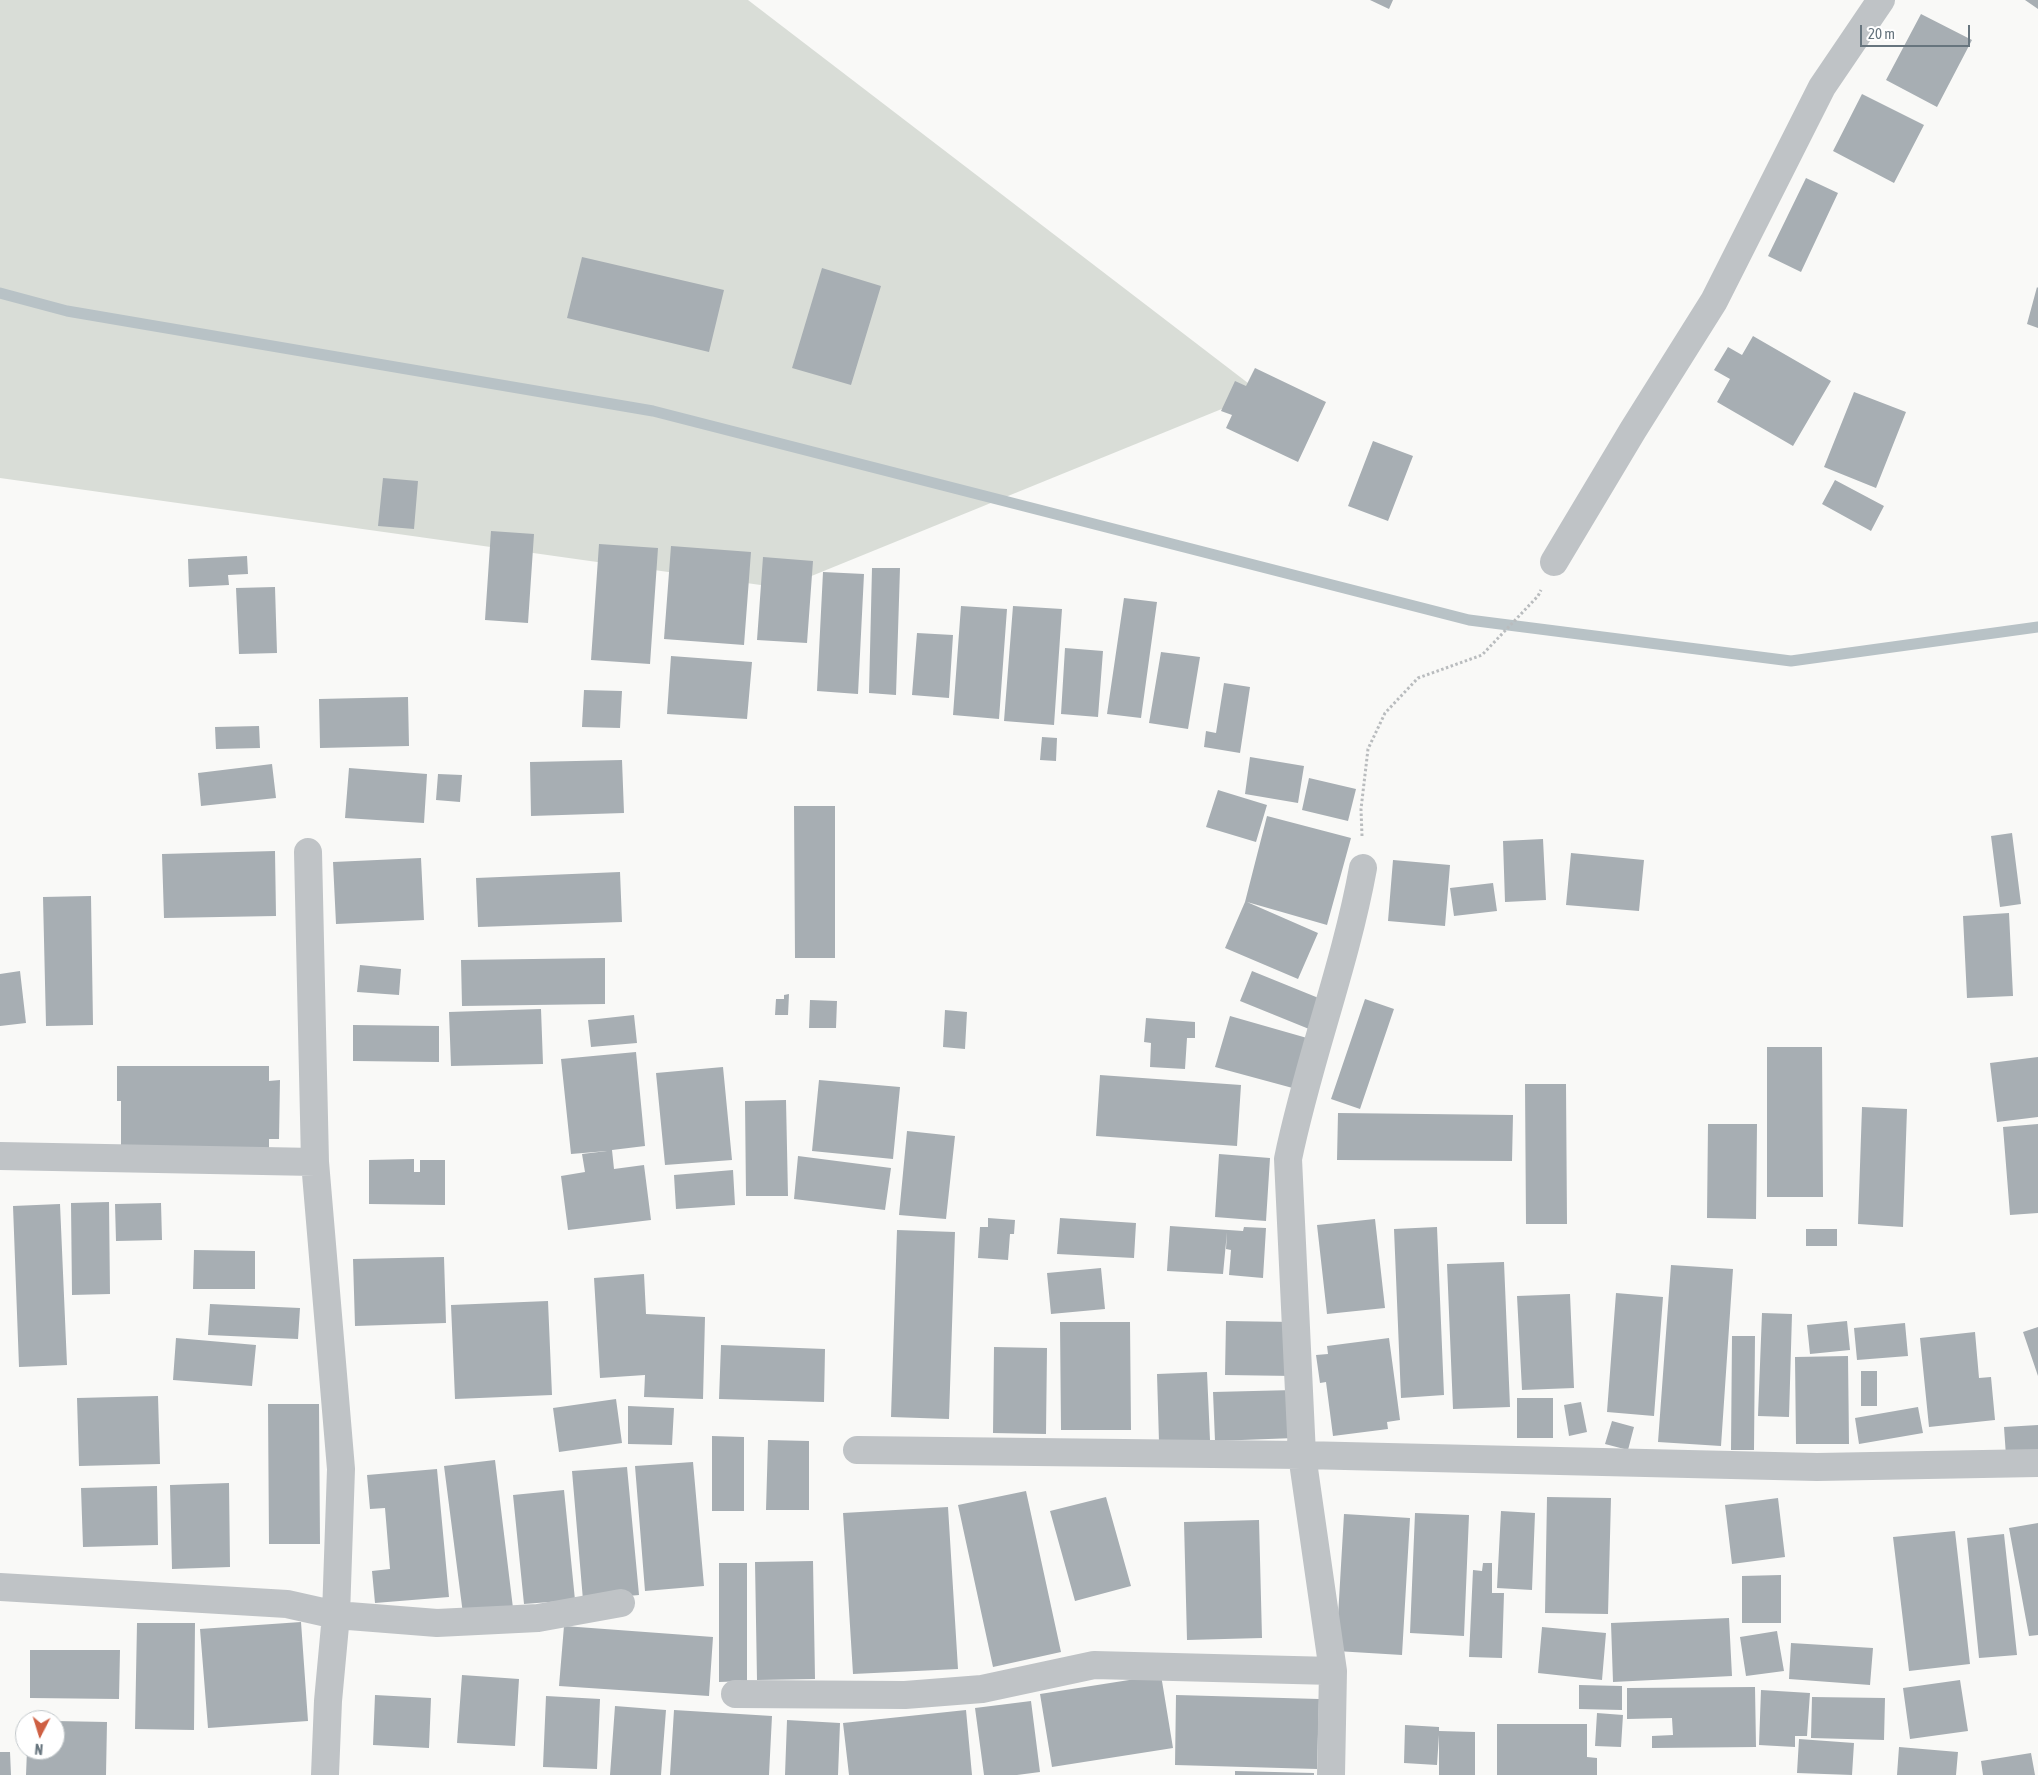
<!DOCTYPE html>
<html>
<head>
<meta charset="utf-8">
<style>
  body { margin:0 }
  #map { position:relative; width:2038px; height:1775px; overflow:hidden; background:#f9f9f7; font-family:"Asap Condensed",sans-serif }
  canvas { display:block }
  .north { position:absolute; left:15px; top:1710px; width:50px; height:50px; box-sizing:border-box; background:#fff; border:1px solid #c2c8cb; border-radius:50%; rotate:185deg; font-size:14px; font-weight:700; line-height:20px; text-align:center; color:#67757e }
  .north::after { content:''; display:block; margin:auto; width:18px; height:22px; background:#ce5f42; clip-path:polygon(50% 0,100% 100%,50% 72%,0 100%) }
  .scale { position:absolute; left:1860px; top:25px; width:110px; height:22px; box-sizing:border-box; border:2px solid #67757e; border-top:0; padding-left:6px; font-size:15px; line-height:18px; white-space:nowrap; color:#67757e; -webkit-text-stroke:4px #fff; paint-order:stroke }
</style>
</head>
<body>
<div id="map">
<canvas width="2038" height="1775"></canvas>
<div class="north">N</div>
<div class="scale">20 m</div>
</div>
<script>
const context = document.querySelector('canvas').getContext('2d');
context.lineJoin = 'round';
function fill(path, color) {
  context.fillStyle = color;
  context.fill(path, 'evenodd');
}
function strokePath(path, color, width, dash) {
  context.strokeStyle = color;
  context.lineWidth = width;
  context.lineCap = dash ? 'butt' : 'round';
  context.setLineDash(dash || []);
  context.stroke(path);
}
fill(new Path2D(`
  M0 0H748L1261 393 782 588 0 478Z`), '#d9ddd7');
strokePath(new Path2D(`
  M0 293 67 311 653 411 1469 620 1791 661 2038 627`), '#b8c2c6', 11);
fill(new Path2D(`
  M1370 0H1393L1389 9Z
  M2025 0H2038V9Z
  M1921 14 1972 40 1937 107 1886 80Z
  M1862 94 1924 125 1894 183 1833 151Z
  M1806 178 1838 193 1801 272 1768 256Z
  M582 257 724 290 709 352 567 318Z
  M822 268 881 286 851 385 792 368Z
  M2037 287 2038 288V328L2027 324Z
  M1753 336 1831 381 1793 446 1717 402 1730 379 1714 370 1728 347 1742 355Z
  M1255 368 1326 402 1298 462 1226 428 1232 415 1221 411 1235 381 1246 386Z
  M1854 392 1906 412 1876 488 1824 467Z
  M1373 441 1413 456 1388 521 1348 506Z
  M383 478 418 481 414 529 378 526Z
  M1835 480 1884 506 1871 531 1822 504Z
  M491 531 534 534 528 623 485 620Z
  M599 544 658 548 650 664 591 660Z
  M671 546 751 552 744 645 664 639Z
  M247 556 248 574 228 575 229 585 189 587 188 559Z
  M763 557 813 561 807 643 757 640Z
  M872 568H900L896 695 869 693Z
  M823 572 864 574 858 694 817 691Z
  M275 587 277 653 239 654 236 588Z
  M1124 598 1157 602 1141 718 1107 714Z
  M961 606 1007 609 999 719 953 715Z
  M1013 606 1062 609 1054 725 1004 721Z
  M917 633 953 635 949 698 912 695Z
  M1065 648 1103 651 1098 717 1061 714Z
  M1161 652 1200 657 1188 729 1149 723Z
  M671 656 752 662 747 719 667 714Z
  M1224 683 1250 687 1240 753 1204 747 1206 731 1216 733Z
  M584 690 622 691 620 728 582 727Z
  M408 697 409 746 320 748 319 699Z
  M259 726 260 748 216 749 215 727Z
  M1042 737 1057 738 1056 761 1040 760Z
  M1250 757 1304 766 1298 803 1245 794Z
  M622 760 624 813 531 816 530 762Z
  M272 764 276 798 201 806 198 773Z
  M349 768 427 774 424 823 345 818Z
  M438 774 462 775 460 802 436 800Z
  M1309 778 1356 789 1348 821 1302 810Z
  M1218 790 1267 805 1256 842 1206 827Z
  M794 806H835V958H795Z
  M1267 816 1351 838 1327 925 1247 902 1318 933 1298 979 1225 948 1245 902Z
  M2012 833 2021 904 2000 907 1991 836Z
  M1543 839 1546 900 1505 902 1503 841Z
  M275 851 276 916 164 918 162 854Z
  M1571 853 1644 860 1639 911 1566 905Z
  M421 858 424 920 336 924 333 862Z
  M1393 860 1450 865 1445 926 1388 921Z
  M620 872 622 922 478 927 476 878Z
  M1493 883 1497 911 1454 916 1450 888Z
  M91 896 93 1025 46 1026 43 897Z
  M2009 913 2013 996 1967 998 1963 916Z
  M605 958V1004L462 1006 461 960Z
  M360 965 401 969 399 995 357 992Z
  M20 971 26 1023 0 1026V974Z
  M1252 971 1321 999 1309 1029 1240 1001Z
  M789 994 788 1015H775L776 999H784V995Z
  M1365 999 1394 1009 1360 1109 1331 1099Z
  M810 1000 837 1001 836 1028H809Z
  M541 1009 543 1064 451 1066 449 1012Z
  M945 1010 967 1012 965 1049 943 1047Z
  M634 1015 637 1043 591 1047 588 1020Z
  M1230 1016 1314 1040 1300 1090 1215 1067Z
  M1146 1018 1195 1022V1038H1187L1185 1069 1150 1067 1151 1043 1144 1042Z
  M353 1025 439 1026V1062L353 1061Z
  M1767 1047H1822L1823 1197H1767Z
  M636 1052 645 1146 612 1150 614 1169 644 1165 651 1220 568 1230 561 1176 585 1172 582 1154 607 1151 571 1154 561 1059Z
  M2038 1057V1117L1997 1122 1990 1063Z
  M117 1066H269V1081L280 1080 279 1139H269V1158H121V1101H117Z
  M723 1067 732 1160 665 1165 656 1073Z
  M1100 1075 1241 1085 1237 1146 1096 1136Z
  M819 1080 900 1087 893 1159 812 1151Z
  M1525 1084H1566L1567 1224H1526Z
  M786 1100 788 1196H746L745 1101Z
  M1862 1107 1907 1109 1903 1227 1858 1224Z
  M1338 1113 1513 1115 1512 1161 1337 1160Z
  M1708 1124H1757L1756 1219 1707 1218Z
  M2038 1124V1213L2010 1215 2003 1127Z
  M907 1131 955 1136 946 1219 899 1215Z
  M1219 1154 1270 1158 1266 1221 1215 1217Z
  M798 1156 891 1168 885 1210 794 1199Z
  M414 1159V1172H420V1160H445V1205L369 1204V1160Z
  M733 1170 735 1205 676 1209 674 1175Z
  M109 1202 110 1294 72 1295 71 1203Z
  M161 1203 162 1240 116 1241 115 1204Z
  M60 1204 67 1365 19 1367 13 1206Z
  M988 1218 1015 1220 1014 1234H1010L1008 1260 978 1258 980 1227H988Z
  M1060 1218 1136 1223 1134 1258 1057 1254Z
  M1375 1219 1385 1308 1327 1314 1317 1225Z
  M1170 1226 1243 1231 1244 1227 1266 1228 1263 1278 1229 1275 1231 1250 1226 1249 1227 1232 1223 1274 1167 1271Z
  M1437 1227 1444 1395 1401 1398 1394 1229Z
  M1806 1229H1837V1246H1806Z
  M897 1230 955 1232 949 1419 891 1417Z
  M194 1250 255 1251V1289H193Z
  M444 1257 446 1323 355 1326 353 1259Z
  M1504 1262 1510 1407 1453 1409 1447 1264Z
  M1671 1265 1733 1269 1721 1446 1658 1442Z
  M1101 1268 1105 1309 1051 1314 1047 1273Z
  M644 1274 646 1314 705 1317 703 1399 644 1397 645 1375 600 1378 594 1278Z
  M1616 1293 1663 1297 1654 1416 1607 1412Z
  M1570 1294 1574 1388 1522 1390 1517 1296Z
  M548 1301 552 1395 455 1399 451 1305Z
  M210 1304 300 1308 298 1339 208 1335Z
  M1762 1313 1792 1314 1789 1417 1758 1416Z
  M1226 1321 1295 1322 1294 1376 1225 1375Z
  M1847 1321 1850 1350 1810 1354 1807 1325Z
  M1060 1322H1130L1131 1430H1061Z
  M1905 1323 1908 1356 1857 1360 1854 1328Z
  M2038 1327V1376L2023 1332Z
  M1975 1332 1979 1378 1991 1377 1995 1420 1929 1427 1920 1338Z
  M1732 1336H1755L1754 1450H1731Z
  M176 1338 256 1345 252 1386 173 1380Z
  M1389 1338 1400 1420 1387 1422 1388 1429 1333 1436 1326 1382 1320 1383 1316 1355 1328 1354 1327 1346Z
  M721 1345 825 1349 824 1402 719 1399Z
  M994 1347 1047 1348 1046 1434 993 1433Z
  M1848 1356 1849 1444H1796L1795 1357Z
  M1861 1371H1877V1406H1861Z
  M1207 1372 1210 1440 1159 1442 1157 1374Z
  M1294 1390 1295 1438 1215 1441 1213 1392Z
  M158 1396 160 1464 79 1466 77 1398Z
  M1517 1398H1553V1438H1517Z
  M616 1399 622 1443 559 1452 553 1408Z
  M1581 1402 1587 1432 1569 1436 1564 1405Z
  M268 1404H319L320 1544H269Z
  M628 1406 674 1408 672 1445 628 1444Z
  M1918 1407 1923 1433 1859 1444 1855 1418Z
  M1612 1421 1634 1427 1628 1450 1605 1444Z
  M2038 1425V1454L2006 1456 2004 1427Z
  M712 1436 744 1437V1511H712Z
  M768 1440 809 1441V1510H766Z
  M495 1460 513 1608 463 1614 444 1466Z
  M693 1462 704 1586 645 1591 635 1466Z
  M627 1467 639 1595 583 1600 572 1471Z
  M437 1469 449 1597 375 1603 372 1571 390 1569 385 1508 370 1509 367 1475Z
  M229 1483 230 1567 172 1569 170 1485Z
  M157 1486 158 1545 83 1547 81 1488Z
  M564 1490 575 1600 524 1604 513 1495Z
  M1026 1491 1061 1652 993 1667 958 1505Z
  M1106 1497 1131 1586 1075 1601 1050 1511Z
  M1547 1497 1611 1498 1608 1614 1545 1613Z
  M1778 1498 1785 1557 1732 1564 1725 1505Z
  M948 1507 958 1669 853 1674 843 1513Z
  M1501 1511 1535 1513 1532 1590 1497 1588Z
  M1415 1513 1469 1515 1464 1636 1410 1633Z
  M1344 1514 1410 1518 1402 1655 1336 1651Z
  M1259 1520 1262 1638 1187 1640 1184 1522Z
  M2038 1523V1635L2029 1636 2009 1528Z
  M1955 1531 1970 1664 1909 1671 1893 1537Z
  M2004 1534 2017 1655 1979 1658 1967 1538Z
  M813 1561 815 1679 757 1680 755 1562Z
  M719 1563H747V1681L719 1682Z
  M1483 1563H1492V1593H1504L1502 1658 1469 1657 1473 1570 1482 1571Z
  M1781 1575V1623H1742V1576Z
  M1729 1618 1732 1676 1613 1682 1611 1623Z
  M301 1622 308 1721 208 1728 200 1629Z
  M137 1623H195L194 1730 135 1729Z
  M564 1626 713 1637 709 1696 559 1686Z
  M1542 1627 1606 1633 1602 1680 1538 1673Z
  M1777 1631 1784 1671 1746 1676 1740 1637Z
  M1791 1643 1873 1648 1870 1685 1789 1679Z
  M30 1650H120L119 1699 30 1698Z
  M462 1675 519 1679 515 1746 457 1743Z
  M1161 1675 1173 1748 1052 1767 1040 1694Z
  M1960 1680 1968 1731 1910 1739 1903 1688Z
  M1579 1685 1622 1686V1710L1579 1709Z
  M1755 1687 1756 1747 1652 1748V1736L1673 1735 1672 1718 1627 1719V1688Z
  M1761 1690 1810 1693 1807 1736H1795V1747L1759 1745Z
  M375 1695 431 1698 429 1748 373 1745Z
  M1176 1695 1319 1699 1317 1769 1175 1765Z
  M546 1696 600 1699 597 1769 543 1767Z
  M1812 1697 1885 1698 1884 1740 1811 1738Z
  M1031 1701 1040 1772 1017 1775H984L975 1708Z
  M615 1706 666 1710 661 1775H610Z
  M674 1710 772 1716 769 1775H670Z
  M966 1710 972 1775H849L843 1723Z
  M1597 1713 1623 1715 1621 1747 1595 1746Z
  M787 1720 840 1723 838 1775H785Z
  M55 1721 107 1722 106 1775H26L27 1750H55Z
  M1497 1724H1587V1757L1597 1758V1775H1497Z
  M1405 1725 1439 1727V1731L1475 1732V1775H1439V1735L1437 1765 1404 1763Z
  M1799 1739 1854 1743 1852 1775 1797 1773Z
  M1899 1747 1958 1752 1956 1775H1897Z
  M0 1752H10L11 1775H0Z
  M2031 1753 2035 1775H1983L1981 1761Z
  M1235 1771 1314 1773V1775H1235Z`), '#a7aeb3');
strokePath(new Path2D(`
  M1362 836 1361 809 1368 749 1385 713 1418 678 1482 655 1538 596 1541 590`), '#b9bcbe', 3, [2.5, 2.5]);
strokePath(new Path2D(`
  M1554 562 1633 430 1714 301 1822 87 1881 0
  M308 852 315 1162 341 1469 336 1615 328 1701 325 1775
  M0 1156 315 1162
  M857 1450 1302 1455 1817 1467 2038 1463
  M0 1587 287 1604 336 1615 437 1623 538 1618 621 1603
  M735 1694 905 1695 982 1689 1094 1665 1333 1671
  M1331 1775 1333 1671 1302 1455 1288 1159C1308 1061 1345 967 1363 868`), '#bfc3c6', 28);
</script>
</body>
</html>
